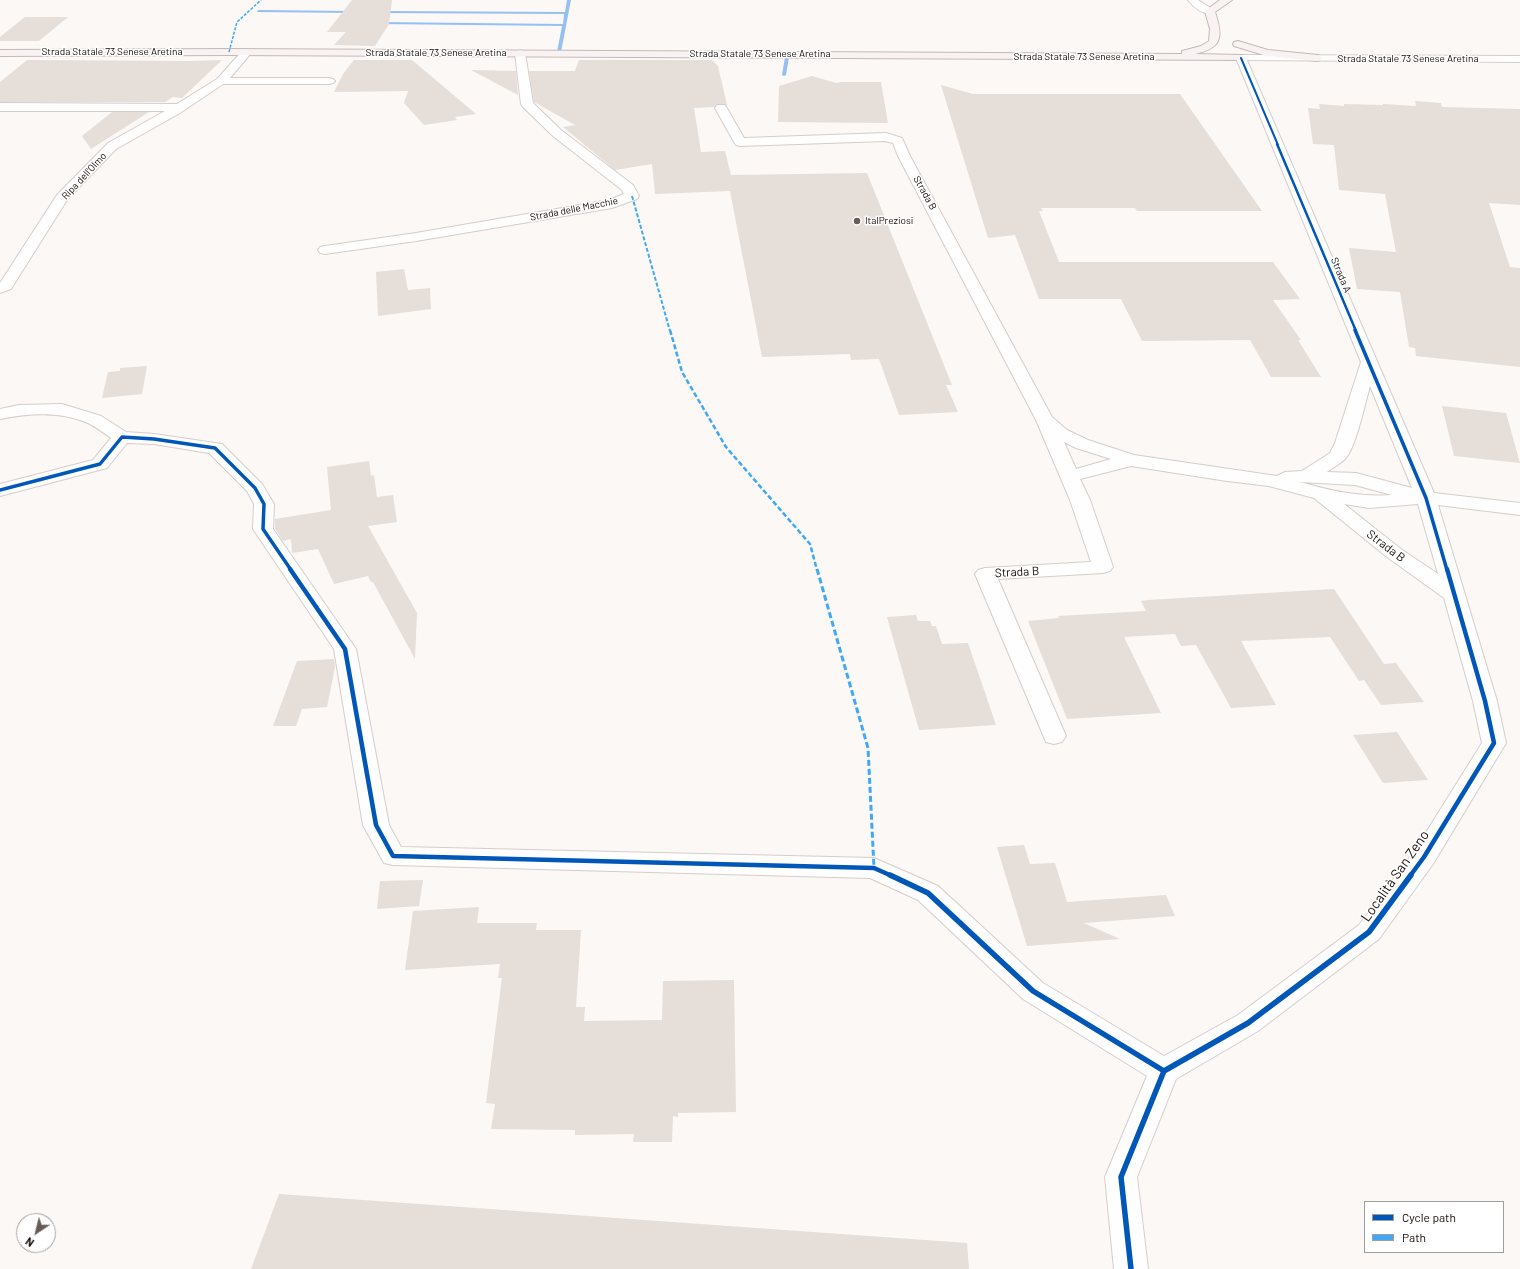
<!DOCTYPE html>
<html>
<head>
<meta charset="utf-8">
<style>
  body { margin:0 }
  #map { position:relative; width:1520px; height:1269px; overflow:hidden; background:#fcf8f6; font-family:Barlow,sans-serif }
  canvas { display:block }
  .legend { position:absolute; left:1364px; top:1201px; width:140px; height:52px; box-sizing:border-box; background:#fff; border:1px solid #a19d9b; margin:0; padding:5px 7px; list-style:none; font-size:12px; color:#150a06 }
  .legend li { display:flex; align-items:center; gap:8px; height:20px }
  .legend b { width:20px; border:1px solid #a19d9b }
  .north { position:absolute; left:16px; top:1213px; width:40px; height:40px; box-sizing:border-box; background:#fff; border:1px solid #a19d9b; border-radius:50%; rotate:215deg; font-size:11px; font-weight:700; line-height:16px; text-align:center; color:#150a06 }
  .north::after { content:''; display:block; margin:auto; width:14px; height:18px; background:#665d5a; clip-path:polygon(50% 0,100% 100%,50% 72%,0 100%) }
</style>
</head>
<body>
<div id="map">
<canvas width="1520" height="1269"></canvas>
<ul class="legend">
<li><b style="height:5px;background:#0057b8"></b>Cycle path</li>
<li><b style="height:5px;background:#3fa9f5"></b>Path</li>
</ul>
<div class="north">N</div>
</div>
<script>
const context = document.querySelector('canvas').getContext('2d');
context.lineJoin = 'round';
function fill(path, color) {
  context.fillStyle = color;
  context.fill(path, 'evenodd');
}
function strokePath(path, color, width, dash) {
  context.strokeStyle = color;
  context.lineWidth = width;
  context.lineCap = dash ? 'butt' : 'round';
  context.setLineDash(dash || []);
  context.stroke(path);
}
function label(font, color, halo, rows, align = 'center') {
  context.font = font + ' Barlow,sans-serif';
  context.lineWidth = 3;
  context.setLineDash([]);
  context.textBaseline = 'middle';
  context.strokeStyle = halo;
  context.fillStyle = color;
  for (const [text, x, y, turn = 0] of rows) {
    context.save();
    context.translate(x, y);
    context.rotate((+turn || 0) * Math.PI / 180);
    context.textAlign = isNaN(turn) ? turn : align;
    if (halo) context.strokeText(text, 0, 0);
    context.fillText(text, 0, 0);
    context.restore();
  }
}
fill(new Path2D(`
  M567 0H571L561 52 559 53 557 52 562 26 379 24 377 23 379 22 563 24 564 14 381 13 379 12 381 11 565 12Z
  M258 10 353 11 355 12 353 13 257 12Z
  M787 56 789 57 786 75 784 76 782 75 785 57Z`), '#94c0f3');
fill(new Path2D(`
  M352 0H392L389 24 375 46 334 45 346 32H327Z
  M25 17H68L39 41H0V37Z
  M27 60 189 61 222 60 182 98 173 97 165 102H0V82Z
  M354 60H412L476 114 455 117 457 120 424 125 404 103 408 91 334 92 343 74Z
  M579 60H712L718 66 727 105 717 104 714 107 694 108 701 152 725 151 731 175 867 173 952 385H946L958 412 899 415 879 359 851 360 850 354 762 357 730 191 655 194 652 164 615 170 563 127 575 125 534 102 529 71H575Z
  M471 70 516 71 518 95Z
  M812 76 836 83 841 82H881L888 123 778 122 779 86Z
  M941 85 973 94H1180L1262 211H1137L1135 208H1041L1043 211H1039L1059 262H1273L1300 299 1273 300 1301 340H1298L1321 377H1271L1250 340 1142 341 1121 299H1039L1015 235 988 238Z
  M1415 101 1441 103 1442 107 1520 109V205L1489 203 1510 267 1520 268V367L1416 356 1415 348 1409 347 1400 292 1357 289 1349 248 1396 252 1385 194 1339 190 1334 145 1313 144 1308 108 1320 109 1319 104 1344 106V104L1383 105V104L1416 106Z
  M112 112H149L91 149 82 136Z
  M404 269 408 290 430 288 431 309 378 316 376 272Z
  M147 366 142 394 102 398 108 372 120 371V368Z
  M1442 406 1506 413 1520 463 1454 456Z
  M369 461 371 476 374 475 377 497 393 495 397 522 368 526 417 613 415 659 373 582H371L368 576 334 584 318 549 292 553 291 539 283 541 275 529V519L331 510 327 467Z
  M1334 589 1384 664 1396 663 1424 702 1381 705 1364 680 1359 681 1330 637 1241 641 1276 705 1231 708 1196 645 1181 646 1175 634 1124 637 1161 713 1067 719 1028 621 1059 618 1058 616 1146 611 1141 601 1148 600Z
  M916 615 918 621H930L932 626H936L942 644 968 643 996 725 919 730 887 617Z
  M334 659 335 667 327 707 302 709 296 726H273L297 661Z
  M1397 732 1428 780 1383 783 1353 735Z
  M1024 845 1030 864 1055 863 1067 902 1166 895 1175 916 1084 923 1120 939 1027 946 997 847Z
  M423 880 419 906 377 909 380 881Z
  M479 907 477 923H537L536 930H581L576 1007H585L584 1021 662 1020 663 981 734 980 736 1112 678 1113V1117L673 1116 672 1142H633L634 1134 575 1135V1130L491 1129 495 1104 486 1103 502 978H498L500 964 405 970 413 911Z
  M279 1194 967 1243 969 1269H251Z`), '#e5ded9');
const minor = new Path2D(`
  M1188 0H1198L1215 11 1214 13C1204 16 1193 7 1188 0Z
  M247 49 252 52 230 78H329L333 79 335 81 333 83 329 84H223L180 113 116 149 67 200 11 289 0 293V283L57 195 108 143 165 111H0V103L177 104 217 79 243 50Z
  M520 50 525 53 533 103 561 130 633 185 639 196 637 199 612 208 416 241 325 254 320 253 318 250 320 247 325 246 416 233 609 200 624 194 622 190 553 136 523 107 521 104 515 53Z
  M1241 55 1246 58 1434 493 1520 503V515L1438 505 1497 701 1506 743 1433 864 1379 939 1258 1031 1176 1079 1137 1177 1148 1269H1114L1105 1177 1147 1076 1023 999 918 900 870 878 393 865 384 863 363 825 334 649 253 529 254 504 247 491 209 453 154 444 127 443 107 468 0 496V484L93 460 111 438C104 433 96 427 88 423 59 411 30 413 0 419V409L19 405 62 404 101 416 126 432 154 434 222 444 262 484 274 504 273 529 356 649 389 825 401 847 874 858 938 886 1043 983 1164 1056 1238 1015 1359 925 1415 850 1482 743 1473 701 1444 598 1387 557 1314 498 1269 486 1227 481 1131 466 1080 479 1090 500 1113 567 1110 571 1103 573 998 579 1066 736 1062 742 1054 744 1046 742 975 574 978 570 985 568 1091 562 1070 500 1036 420 898 156 893 143 885 141 740 146 736 145 734 142 715 108 717 105H725L744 138 886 133 902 138 910 156 1052 417 1067 430 1088 440 1134 455 1277 476 1285 472 1302 471 1330 453 1335 443 1361 362 1236 58ZM1370 386 1412 488 1356 473 1327 472C1332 468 1340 464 1345 459 1356 448 1365 403 1370 386ZM1064 442 1076 448 1111 459 1076 469ZM1300 482 1355 485 1392 495C1360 497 1331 491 1300 482ZM1344 504 1369 508 1418 504 1438 574 1401 549Z`);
const secondary = new Path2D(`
  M1241 55 1520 56V62L1237 60 1236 58 1237 56Z`);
const primary = new Path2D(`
  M1220 0H1232L1215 12C1223 36 1223 48 1195 54L1241 55 1245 56 1246 58 1245 60 229 55 0 56V50L229 49 1182 54V51L1201 46 1209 41 1210 29 1205 11Z
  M1238 41 1268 50 1318 55 1323 58 1318 61 1267 56 1234 46 1233 44 1234 42Z`);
strokePath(minor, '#d5cdc9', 2);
strokePath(secondary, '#d5cdc9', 2);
strokePath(primary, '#c4b9b7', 2);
fill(minor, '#fffefe');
fill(secondary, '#fffefe');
fill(primary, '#f8f3f2');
strokePath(new Path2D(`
  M229 52 237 22 261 0`), '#3fa9f5', 1.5, [3, 1.5]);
strokePath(new Path2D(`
  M632 196 670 331`), '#3fa9f5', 2, [4, 2]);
strokePath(new Path2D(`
  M670 330 682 372 726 447 810 544 817 570`), '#3fa9f5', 2.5, [5, 2.5]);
strokePath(new Path2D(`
  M817 569 868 748 874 868`), '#3fa9f5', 3, [6, 3]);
strokePath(new Path2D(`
  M1241 58 1278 145`), '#0057b8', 2);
strokePath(new Path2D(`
  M1277 144 1356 331`), '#0057b8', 2.5);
strokePath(new Path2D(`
  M1355 330 1426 498 1447 570
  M0 490 100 464 122 437 154 439 215 448 255 488 264 504 263 529 291 570`), '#0057b8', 3.5);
strokePath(new Path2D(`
  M290 569 345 649 376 825 393 856 874 868 892 876
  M1410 876 1424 857 1494 743 1485 701 1447 569`), '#0057b8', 4.5);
strokePath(new Path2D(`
  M890 875 928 893 1033 991 1164 1071
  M1131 1269 1121 1177 1164 1071 1248 1023 1369 932 1411 875`), '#0057b8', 5.5);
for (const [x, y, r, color] of [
  [857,221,4,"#665d5a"]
]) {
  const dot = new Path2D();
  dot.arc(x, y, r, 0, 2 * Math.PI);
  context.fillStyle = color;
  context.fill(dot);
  strokePath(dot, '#fff', 1.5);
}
label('10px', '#150a06', '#fff', [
  ["Strada Statale 73 Senese Aretina",112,52],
  ["Strada Statale 73 Senese Aretina",436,53],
  ["Strada Statale 73 Senese Aretina",760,54],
  ["Strada Statale 73 Senese Aretina",1084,57],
  ["Strada Statale 73 Senese Aretina",1408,59],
  ["Ripa dell'Olmo",84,176,-47],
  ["Strada B",925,193,61],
  ["Strada delle Macchie",574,209,-11],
  ["Strada A",1341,275,67]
]);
label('10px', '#150a06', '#fff', [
  ["ItalPreziosi",865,221]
], 'left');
label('12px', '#150a06', '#fff', [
  ["Strada B",1386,546,37],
  ["Strada B",1017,572,-3]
]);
label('14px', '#150a06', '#fff', [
  ["Località San Zeno",1395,876,-55]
]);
</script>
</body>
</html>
